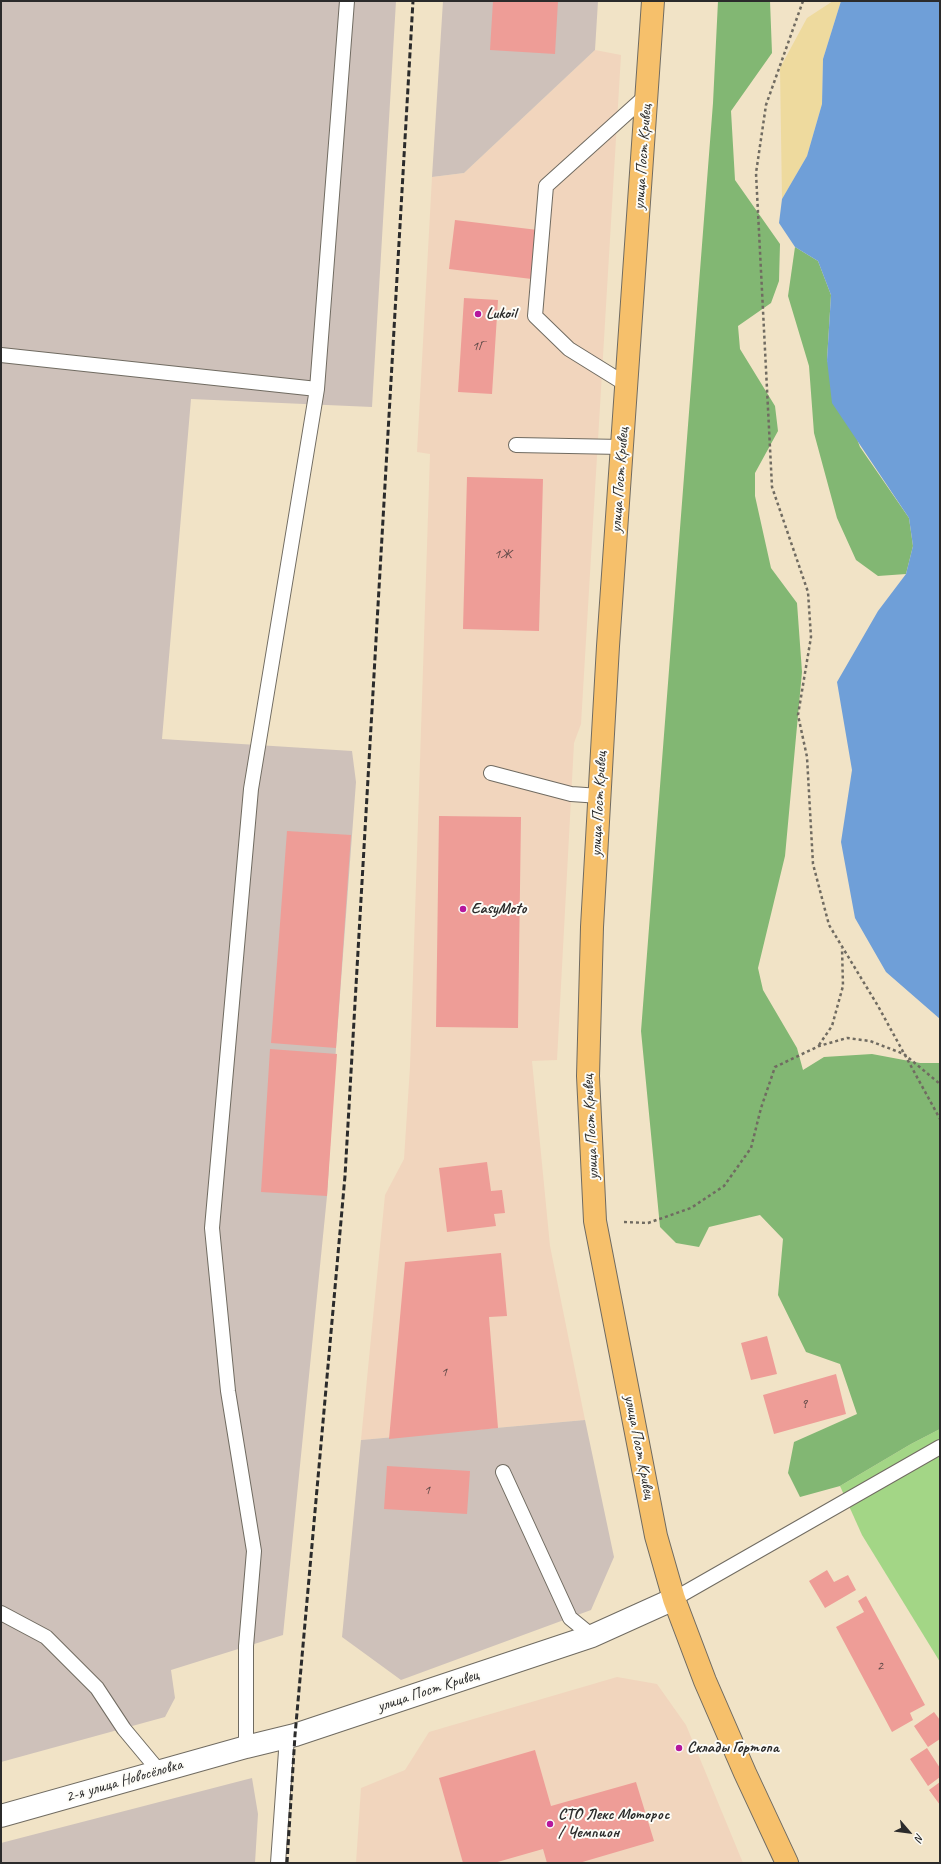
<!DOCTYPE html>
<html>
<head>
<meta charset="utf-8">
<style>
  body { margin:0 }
  #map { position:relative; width:941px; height:1864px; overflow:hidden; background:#f1e3c6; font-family:Caveat,sans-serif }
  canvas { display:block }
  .frame { position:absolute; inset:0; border:2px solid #2b2b2b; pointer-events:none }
  .north { position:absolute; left:889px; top:1812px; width:40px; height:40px; -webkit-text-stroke:3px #fdfcf7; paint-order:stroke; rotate:118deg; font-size:11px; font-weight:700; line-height:16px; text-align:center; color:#2b2b2b }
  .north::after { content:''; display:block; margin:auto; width:14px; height:18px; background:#2b2b2b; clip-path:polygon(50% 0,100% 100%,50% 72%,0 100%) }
</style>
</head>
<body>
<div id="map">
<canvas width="941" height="1864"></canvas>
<div class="frame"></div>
<div class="north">N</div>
</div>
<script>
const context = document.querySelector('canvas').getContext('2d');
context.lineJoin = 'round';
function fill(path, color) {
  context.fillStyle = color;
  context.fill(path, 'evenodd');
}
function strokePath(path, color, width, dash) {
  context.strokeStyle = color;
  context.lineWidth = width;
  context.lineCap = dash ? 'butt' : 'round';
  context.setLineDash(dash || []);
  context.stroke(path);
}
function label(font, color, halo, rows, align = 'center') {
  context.font = font + ' Caveat,sans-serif';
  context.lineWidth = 4;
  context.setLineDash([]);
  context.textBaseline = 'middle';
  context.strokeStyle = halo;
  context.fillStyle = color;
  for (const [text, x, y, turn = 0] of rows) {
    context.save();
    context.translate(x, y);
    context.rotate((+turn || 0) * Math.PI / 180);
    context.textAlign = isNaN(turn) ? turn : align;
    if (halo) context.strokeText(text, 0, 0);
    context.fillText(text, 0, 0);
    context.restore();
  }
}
fill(new Path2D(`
  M595 50 621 55 581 724 574 743 557 1060 532 1061 550 1246 585 1420 361 1440 385 1195 404 1159 410 1067 430 454 417 452 432 177 464 173Z
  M617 1677 657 1684 686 1725 743 1863H356L361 1788 405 1770 429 1732Z`), '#f1d5bd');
fill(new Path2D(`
  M1 1H396L372 407 191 399 162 739 352 751 356 782 336 1048 327 1196 283 1635 171 1670 175 1698 165 1717 1 1762Z
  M443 1H598L595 50 464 173 432 177Z
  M585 1420 614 1557 591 1610 401 1680 342 1637 361 1440Z
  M252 1778 258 1814 255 1863H1V1843Z`), '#cec1ba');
fill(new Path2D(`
  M940 1429V1662L862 1535 840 1486 911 1444Z`), '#a3d686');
fill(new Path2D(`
  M718 1H770L772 53 731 111 735 180 780 244 779 281 771 303 738 326 740 349 775 406 778 431 755 473V496L771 568 797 603 802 672 785 856 758 968 763 990 797 1048 803 1070 824 1057 872 1054 920 1063H940V1429L911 1444 840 1486 800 1497 788 1473 794 1442 857 1414 840 1364 806 1352 778 1295 783 1239 760 1215 709 1227 699 1247 676 1243 660 1227 641 1031 713 103Z
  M795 247 818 261 831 295 827 360 860 447 909 518 913 546 906 574 878 576 856 560 837 518 814 433 809 366 788 296Z`), '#82b773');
fill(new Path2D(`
  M833 1H841L823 59 822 104 807 156 782 199 780 68 807 18Z`), '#eeda9e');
fill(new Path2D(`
  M841 1H940V1019L886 972 855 918 841 842 852 770 837 682 878 611 906 574 913 546 909 518 832 403 827 360 831 295 818 261 795 247 779 223 782 199 807 156 822 104 823 59Z`), '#6f9fd8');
fill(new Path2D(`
  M493 1H558L555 54 490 50Z
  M455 220 546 231 540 280 449 269Z
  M464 298 498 300 492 394 458 392Z
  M467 477 543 479 539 631 463 629Z
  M439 816 521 817 518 1028 436 1027Z
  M287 831 351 835 336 1048 271 1043Z
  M270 1049 337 1054 327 1196 261 1192Z
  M487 1162 491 1191 502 1190 505 1213 494 1214 496 1226 447 1232 439 1168Z
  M501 1253 507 1316 489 1317 498 1428 389 1439 405 1262Z
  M767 1336 777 1374 751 1380 741 1343Z
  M836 1374 846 1414 774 1434 763 1395Z
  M387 1466 470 1471 467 1514 384 1509Z
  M827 1570 834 1582 848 1575 856 1590 825 1608 809 1581Z
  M866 1596 925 1705 910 1713 913 1720 892 1732 836 1627 864 1612 858 1601Z
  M934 1712 940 1720V1739L928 1747 914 1726Z
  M927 1748 940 1768V1777L928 1786 910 1759Z
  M535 1750 551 1806 636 1782 654 1841 579 1863H547L543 1849 494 1863H463L439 1778Z
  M940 1782V1805L929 1790Z`), '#ee9d97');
const service = new Path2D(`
  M1 355 317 389
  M627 385 569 349 535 316 546 186 647 95
  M516 445 622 447
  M491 773 571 794 600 796
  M503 1472 570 1618 592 1636
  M674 1599 940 1447
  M1 1613 46 1637 97 1688 124 1729 159 1771
  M246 1747V1646L254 1551 228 1391 212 1228 251 789 317 389 347 1
  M278 1863 287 1737`);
const minor = new Path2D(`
  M1 1816 246 1747 295 1735 592 1636 674 1599`);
const primary = new Path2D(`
  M653 1 608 646 592 927 588 1076 595 1221 656 1536 674 1599 705 1681 745 1773 787 1863`);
strokePath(service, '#706b61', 16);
strokePath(minor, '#706b61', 24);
strokePath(primary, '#706b61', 24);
strokePath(new Path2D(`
  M803 1 766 105 756 173 772 487 808 592 811 637 798 715 807 757 813 864 829 925 878 1006 940 1119
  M819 1045 832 1026 843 986 842 948
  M624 1222 648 1223 691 1208 724 1186 751 1148 761 1108 775 1067 819 1046 847 1038 870 1041 904 1054 940 1084`), '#706b61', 2.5, [3, 3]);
strokePath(service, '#fff', 14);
strokePath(minor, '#fff', 22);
strokePath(primary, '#f6c06b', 22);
strokePath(new Path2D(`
  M287 1863 295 1735 345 1176 413 1`), '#2b2b2b', 3, [6, 3]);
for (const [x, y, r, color] of [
  [478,314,4,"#b5179e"],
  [463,909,4,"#b5179e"],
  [679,1748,4,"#b5179e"],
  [550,1824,4,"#b5179e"]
]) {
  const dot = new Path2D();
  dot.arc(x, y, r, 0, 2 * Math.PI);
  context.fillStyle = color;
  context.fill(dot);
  strokePath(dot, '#fdfcf7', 1.5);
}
label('14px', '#5c4846', null, [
  ["1Г",478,346],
  ["1Ж",503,554],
  ["1",444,1372],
  ["9",804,1404],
  ["1",427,1490],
  ["2",880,1666]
]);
label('16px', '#2b2b2b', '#fdfcf7', [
  ["улица Пост Кривец",643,157,-86],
  ["улица Пост Кривец",620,480,-86],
  ["улица Пост Кривец",599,804,-87],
  ["улица Пост Кривец",591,1127,-93],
  ["улица Пост Кривец",639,1447,79],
  ["улица Пост Кривец",428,1691,-18],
  ["2-я улица Новосёловка",124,1781,-16]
]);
label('bold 16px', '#2b2b2b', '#fdfcf7', [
  ["Lukoil",486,314],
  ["EasyMoto",471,909],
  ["Склады Гортопа",687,1748],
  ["СТО Лекс Моторос",558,1815],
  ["/ Чемпион",558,1833]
], 'left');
</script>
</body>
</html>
